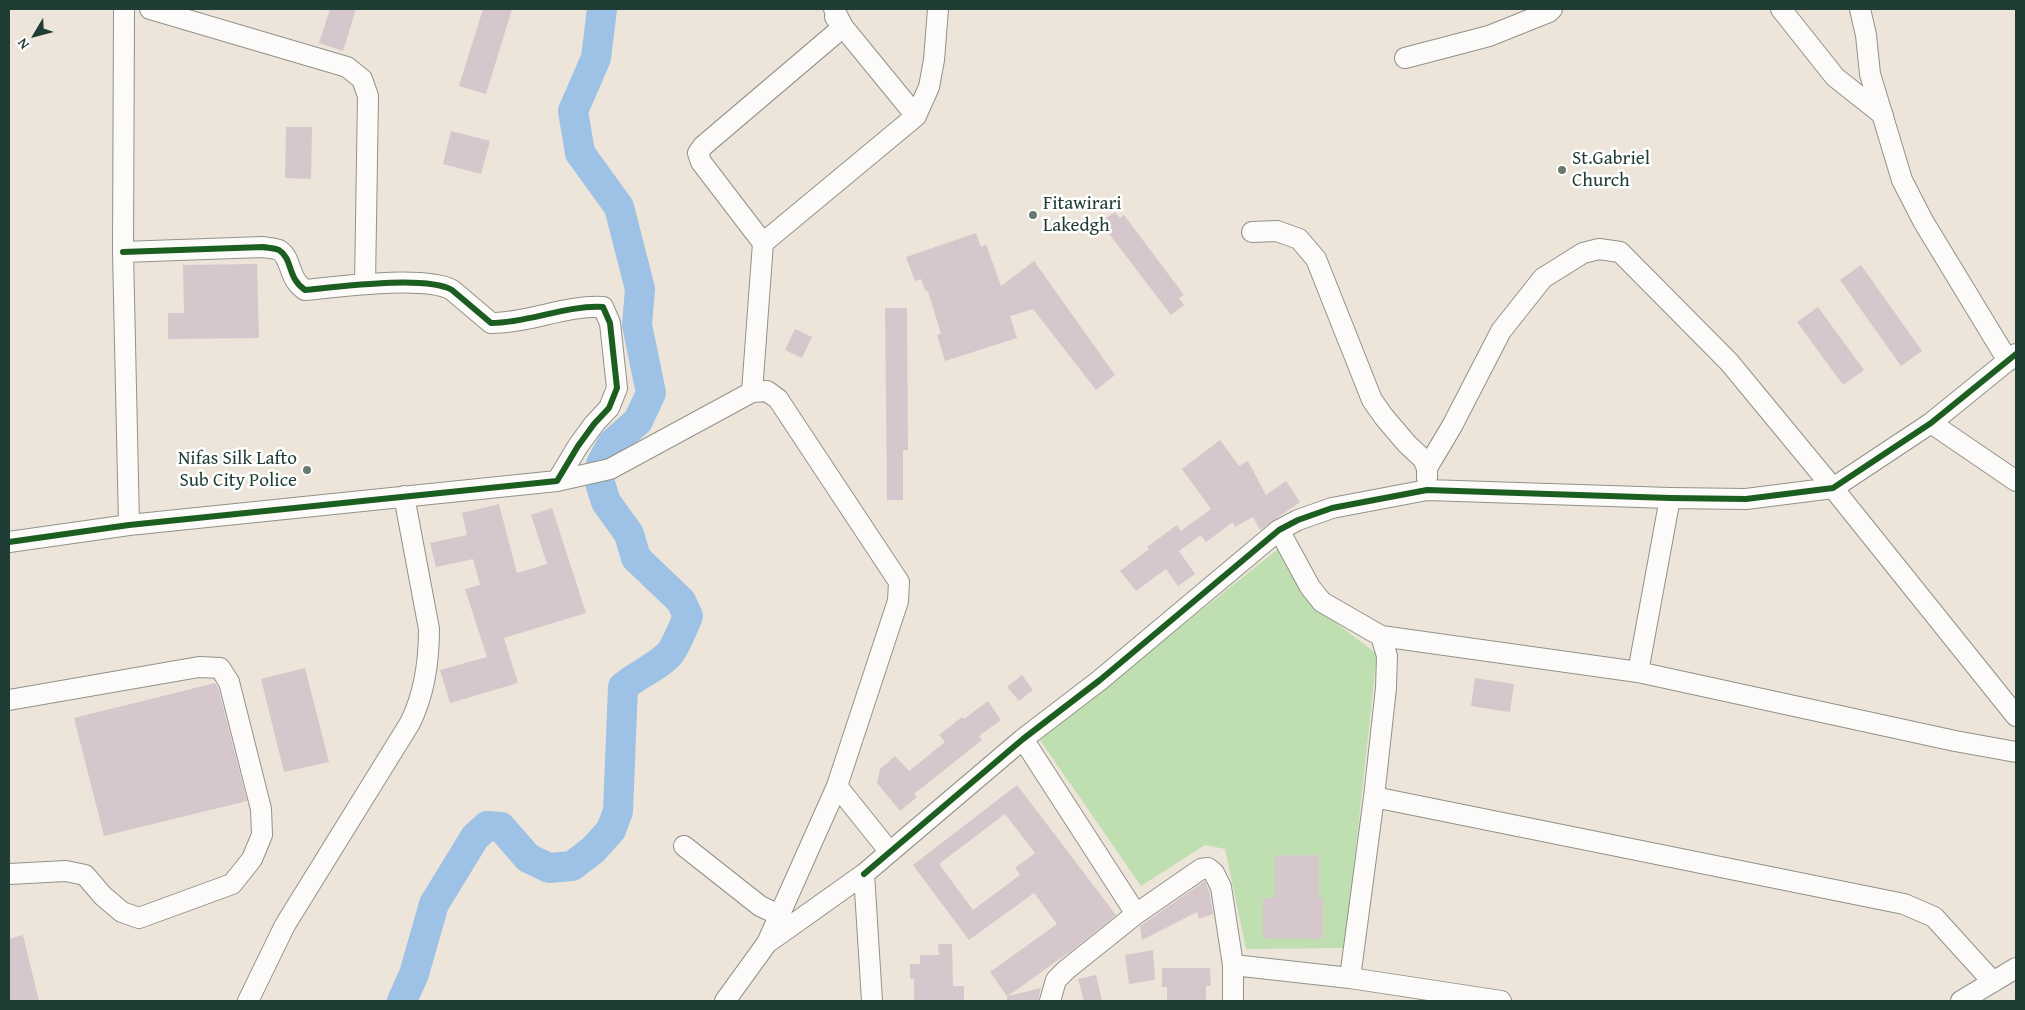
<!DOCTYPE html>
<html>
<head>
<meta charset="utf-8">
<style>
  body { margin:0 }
  #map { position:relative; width:2025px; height:1010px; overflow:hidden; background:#ede5d9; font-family:"Gentium Book Plus",serif }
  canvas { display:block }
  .frame { position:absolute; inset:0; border:10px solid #1f3d34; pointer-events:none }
  .north { position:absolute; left:10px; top:10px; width:50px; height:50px; -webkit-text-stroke:4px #fff; paint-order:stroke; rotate:233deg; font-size:14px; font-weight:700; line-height:20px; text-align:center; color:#1f3d34 }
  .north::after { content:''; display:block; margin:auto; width:18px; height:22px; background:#1f3d34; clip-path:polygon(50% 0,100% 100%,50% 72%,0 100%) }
</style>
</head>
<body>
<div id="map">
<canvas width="2025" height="1010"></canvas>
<div class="frame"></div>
<div class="north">N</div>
</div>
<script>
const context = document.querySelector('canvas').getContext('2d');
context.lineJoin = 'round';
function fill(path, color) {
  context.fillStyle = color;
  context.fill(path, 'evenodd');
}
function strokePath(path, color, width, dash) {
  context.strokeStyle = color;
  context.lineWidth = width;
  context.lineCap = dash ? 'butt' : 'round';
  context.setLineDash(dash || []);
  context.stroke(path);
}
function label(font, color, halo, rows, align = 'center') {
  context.font = font + ' "Gentium Book Plus",serif';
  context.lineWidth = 5;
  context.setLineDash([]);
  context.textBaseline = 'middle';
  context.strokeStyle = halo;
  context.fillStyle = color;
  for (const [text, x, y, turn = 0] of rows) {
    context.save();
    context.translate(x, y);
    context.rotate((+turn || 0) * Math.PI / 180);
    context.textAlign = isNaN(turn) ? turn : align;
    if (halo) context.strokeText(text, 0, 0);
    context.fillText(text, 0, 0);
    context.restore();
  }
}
fill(new Path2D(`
  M1279 548 1309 602 1377 654 1345 948 1246 949 1225 849 1205 845 1141 886 1040 740Z`), '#bfdfb1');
strokePath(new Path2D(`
  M402 1001 414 974 434 904 475 837 487 826 501 827 528 858 549 868 572 866 593 850 611 830 618 811 623 687C637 675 661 665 671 652 678 641 683 628 688 616L681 601 636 558 629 534 606 502 599 480 601 464 612 444 638 421 651 393 637 325 640 289 619 207 580 153 573 111 596 58 602 9`), '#9ec1e6', 30);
fill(new Path2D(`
  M330 9H356L343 51 319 43Z
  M483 9H512L486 94 459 86Z
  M286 127H312L311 179 285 178Z
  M451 131 490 141 481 174 443 164Z
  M1115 212 1120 218 1124 215 1184 295 1179 298 1184 305 1171 315 1100 222Z
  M976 233 981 247 986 244 1001 286 1034 261 1115 375 1096 390 1033 309 1010 316 1017 338 945 361 937 335 941 334 928 291 926 292 921 279 915 281 906 257Z
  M257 264 259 338 168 339V313H184L183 265Z
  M1861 265 1922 351 1901 366 1840 280Z
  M1818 307 1864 370 1843 385 1797 322Z
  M885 308H907L908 450H903V500H887Z
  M795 329 812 337 802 358 785 350Z
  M1220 440 1239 466 1248 461 1266 495 1286 481 1300 502 1260 530 1253 517 1235 527 1233 522 1206 542 1201 535 1179 551 1195 574 1178 586 1166 569 1136 591 1120 571 1149 549 1147 547 1177 525 1181 531 1211 509 1182 469Z
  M499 504 517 573 547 564 531 515 552 508 586 613 504 638 518 683 450 703 440 670 487 657 465 589 480 585 473 559 436 567 430 543 467 535 462 513Z
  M305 668 329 762 284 772 261 679Z
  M1022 675 1033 690 1019 701 1007 687Z
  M1475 678 1514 684 1510 712 1471 706Z
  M215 683 218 687 247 801 104 836 74 718Z
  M988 701 1001 720 979 736 982 740 914 794 917 797 900 811 877 783 880 769 895 756 909 771 945 742 939 735 962 717 964 719Z
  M1017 785 1116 915 1075 948 1008 996 1041 988 1038 1001H1007V996L990 972 1057 924 1034 893 969 940 913 865ZM1005 814 1035 853 1015 868 1020 875 973 910 939 864Z
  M1275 855H1319V898H1323V939L1263 938V898H1275Z
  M1205 881 1210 894 1213 914 1199 919 1197 912 1142 940 1140 926Z
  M23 935 39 1001H9V939Z
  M938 944H952L953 986H964V1001H914V979H910V964H920V955H939Z
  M1153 950 1155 980 1129 984 1125 955Z
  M1162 968H1210L1211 986H1206V1001H1167V987H1162Z
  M1096 975 1102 1001H1084L1078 979Z`), '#d5c7cc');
const minor = new Path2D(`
  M124 9 123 252 129 525
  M150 9 347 67 362 79 368 96 365 284
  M1781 9 1835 77 1883 115
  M1860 9 1866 35 1870 74 1902 180 1923 221 2008 361
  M835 17 916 116
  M1405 58 1489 36 1549 12 1552 9
  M1252 232 1277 231 1299 239 1316 259 1372 400 1384 417 1407 444 1423 459 1427 468V478
  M763 243 701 162 698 153 703 146 843 27 834 9
  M752 392 763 243 916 116 929 87 934 60 938 9
  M1931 423 2016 481
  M1427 468 1452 426 1501 331 1543 278 1583 253 1599 249 1620 252 1729 362 1833 488 2016 716
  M557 481 610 469 752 392 767 391 778 399 899 582 898 601 837 786 767 943
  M1279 530 1310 587 1322 602 1381 636 1387 656 1386 688 1374 797 1350 978
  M9 542 129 525 557 481 578 446 594 424 609 408 617 388 610 323 603 307C565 305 529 323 491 323L452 290C425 275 337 287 305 290 287 278 293 259 279 250 274 248 268 248 263 247L123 252
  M1381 636 1638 672 1955 741 2016 752
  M1638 672 1670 498
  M9 700 199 667 220 668 229 682 261 809 262 835 252 859 232 884 139 918 122 912 103 896 85 875 66 871 9 874
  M1023 739 1136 914 1066 970 1056 980 1050 1001
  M837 786 889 851
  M1374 797 1904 904 1934 917 1993 982
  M684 846 760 906 779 915
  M864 874 1023 739 1100 680 1279 530 1298 520 1332 508 1427 490 1670 498 1746 499 1833 488 1931 423 2016 354
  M1136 914 1201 869 1208 868 1214 873 1221 887 1233 965V1001
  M1233 965 1350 978 1501 1001
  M248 1001 285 925 410 723C424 695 429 661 429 629L404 496
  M725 1001 767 943 864 874 872 1001
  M1961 1001 2016 968`);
strokePath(minor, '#91928b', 22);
strokePath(minor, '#fcfbf9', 20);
strokePath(new Path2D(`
  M9 542 129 525 557 481 578 446 594 424 609 408 617 388 610 323 603 307C565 305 529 323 491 323L452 290C425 275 337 287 305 290 287 278 293 259 279 250 274 248 268 248 263 247L123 252
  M864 874 1023 739 1100 680 1279 530 1298 520 1332 508 1427 490 1670 498 1746 499 1833 488 1931 423 2016 354`), '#1b5e20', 6);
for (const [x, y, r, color] of [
  [1562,170,5,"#67786e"],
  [1033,215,5,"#67786e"],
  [307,470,5,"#67786e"]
]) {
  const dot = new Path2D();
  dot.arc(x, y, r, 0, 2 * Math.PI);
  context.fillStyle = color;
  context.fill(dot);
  strokePath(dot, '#fff', 2);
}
label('19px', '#1f3d34', '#fff', [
  ["St.Gabriel",1572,159],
  ["Church",1572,181],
  ["Fitawirari",1043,204],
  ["Lakedgh",1043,226],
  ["Nifas Silk Lafto",297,459,"right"],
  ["Sub City Police",297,481,"right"]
], 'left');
</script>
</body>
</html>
